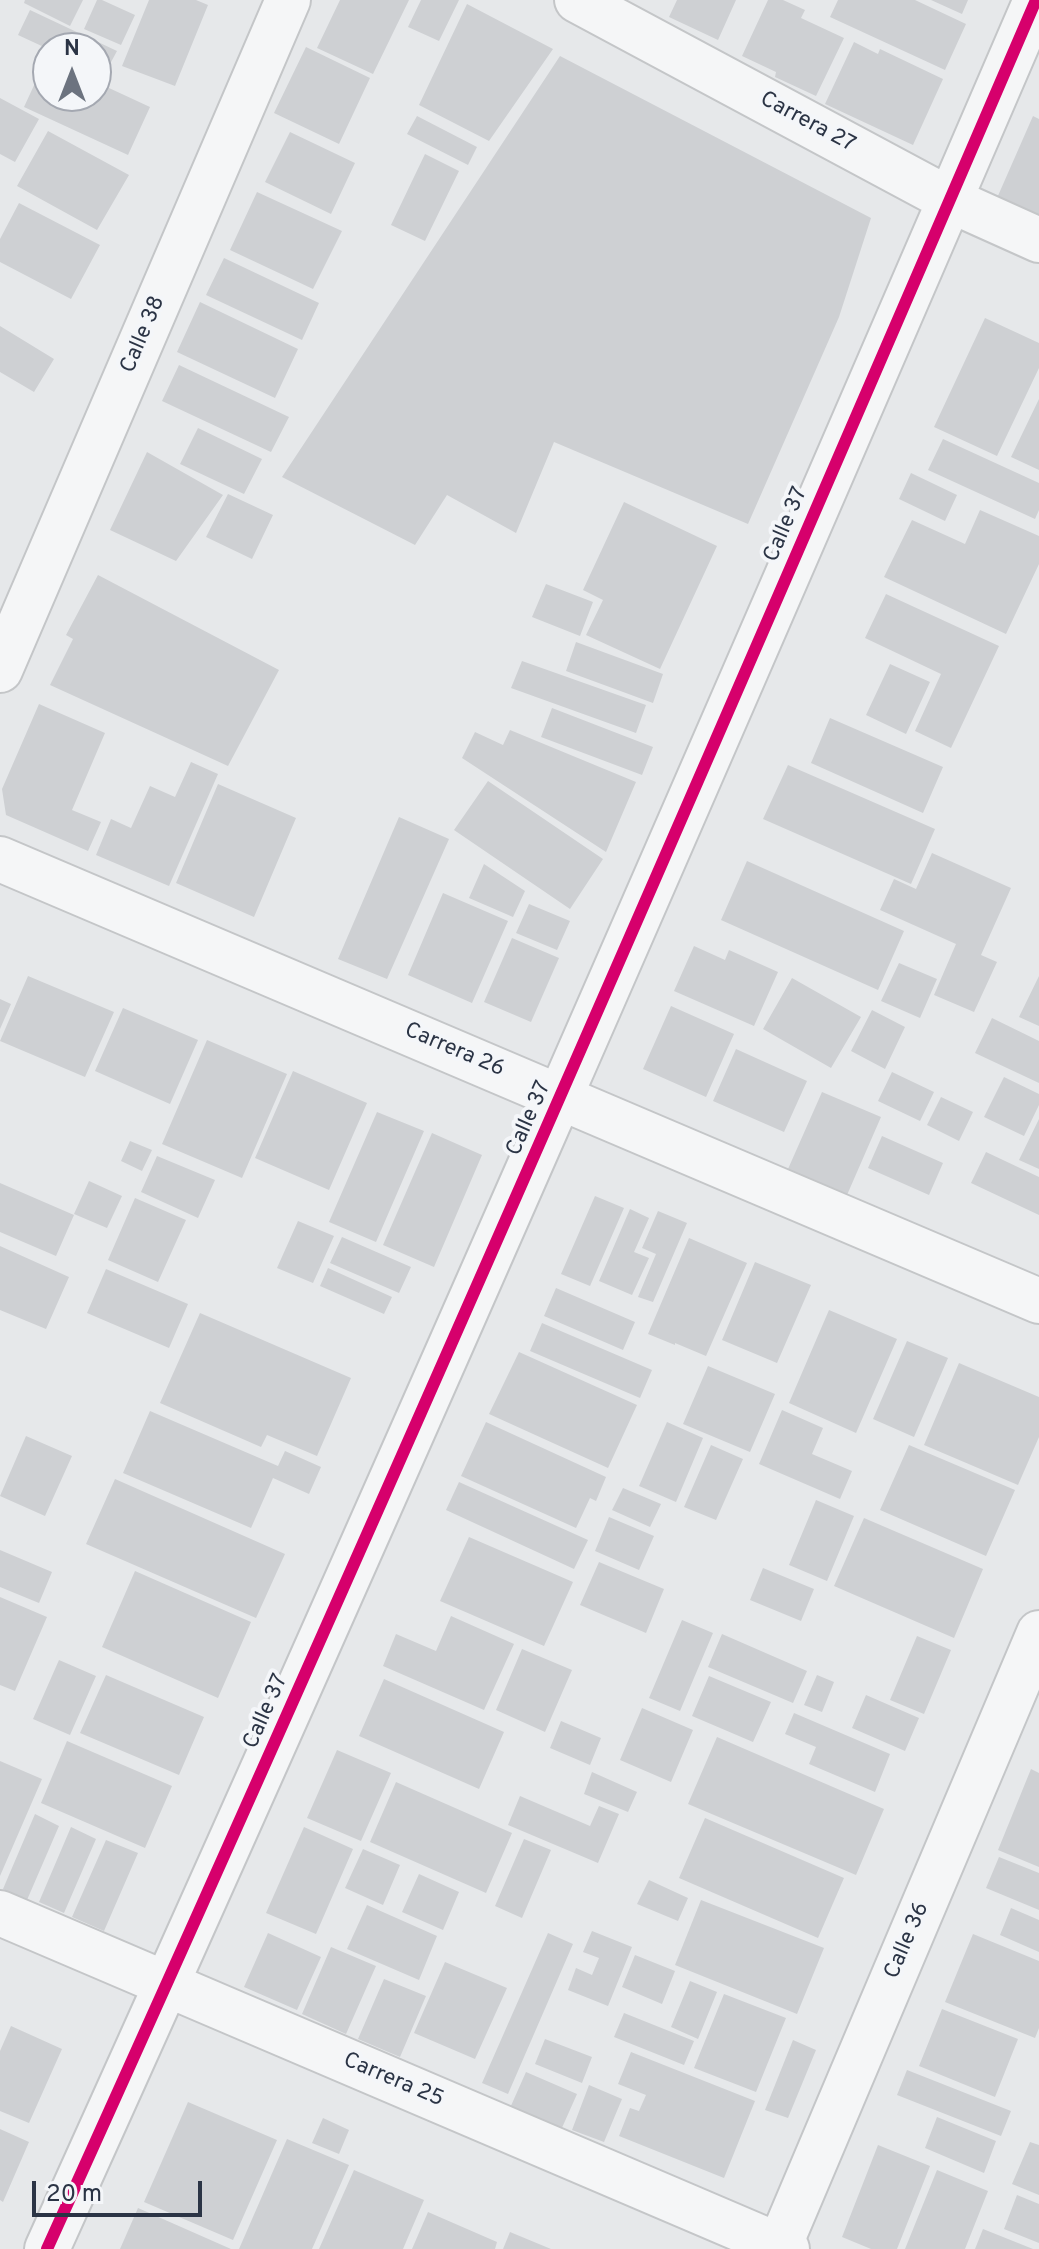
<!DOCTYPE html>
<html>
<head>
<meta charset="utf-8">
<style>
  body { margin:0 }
  #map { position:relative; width:1039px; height:2249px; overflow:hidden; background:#e6e8ea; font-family:Overpass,sans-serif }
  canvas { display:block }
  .north { position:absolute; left:32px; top:32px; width:80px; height:80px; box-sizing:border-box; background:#f4f6f9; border:2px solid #a4a8b1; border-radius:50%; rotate:0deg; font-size:22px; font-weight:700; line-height:32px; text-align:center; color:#2b3445 }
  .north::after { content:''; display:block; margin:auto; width:28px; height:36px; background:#6c737f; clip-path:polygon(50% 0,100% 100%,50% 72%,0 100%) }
  .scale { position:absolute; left:32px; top:2181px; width:170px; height:36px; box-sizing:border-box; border:4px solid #2b3445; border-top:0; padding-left:10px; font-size:24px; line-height:28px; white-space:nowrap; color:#2b3445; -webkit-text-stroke:6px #f4f6f9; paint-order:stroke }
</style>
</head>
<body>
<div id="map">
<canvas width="1039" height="2249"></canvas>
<div class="north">N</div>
<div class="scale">20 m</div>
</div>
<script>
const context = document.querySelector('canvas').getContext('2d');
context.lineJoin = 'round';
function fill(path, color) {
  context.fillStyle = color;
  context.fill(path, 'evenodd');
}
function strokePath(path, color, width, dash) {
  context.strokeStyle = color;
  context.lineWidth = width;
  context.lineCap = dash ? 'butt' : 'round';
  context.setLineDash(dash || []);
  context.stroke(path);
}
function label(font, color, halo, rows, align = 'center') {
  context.font = font + ' Overpass,sans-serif';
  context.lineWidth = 8;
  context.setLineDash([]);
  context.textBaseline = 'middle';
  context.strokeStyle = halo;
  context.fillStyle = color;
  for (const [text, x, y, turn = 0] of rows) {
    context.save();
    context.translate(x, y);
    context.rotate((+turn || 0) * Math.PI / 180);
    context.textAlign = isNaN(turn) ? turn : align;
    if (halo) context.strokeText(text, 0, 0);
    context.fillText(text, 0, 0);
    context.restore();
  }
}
fill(new Path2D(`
  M25 0H83L70 26 24 3Z
  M97 0H102L135 15 121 45 84 29Z
  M149 0H196L208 5 175 86 122 66Z
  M340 0H409L373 74 317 48Z
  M421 0H459L439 41 408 27Z
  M677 0H736L718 40 669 17Z
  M768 0H783L805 10 801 18 844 38 816 96 775 77 776 72 742 56Z
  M838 0H915L966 24 945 70 830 17Z
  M931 0H968L962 14Z
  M467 4 553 49 489 141 419 105Z
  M30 10 117 51 104 75 96 71V48H46L18 35Z
  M854 42 878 54 880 49 943 79 913 145 825 104Z
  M306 47 370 78 339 144 274 113Z
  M48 55V96H96V82L150 107 128 155 24 107Z
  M560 56 871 218 839 317 748 524 554 442 516 533 447 495 415 545 282 477Z
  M0 98 39 119 15 162 0 154Z
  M417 116 477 147 468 165 407 134Z
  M1033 116 1039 119V217L997 198Z
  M48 131 129 175 97 230 17 186Z
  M290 132 355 163 331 214 265 182Z
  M425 154 459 171 425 241 391 225Z
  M257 192 342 231 313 289 230 250Z
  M19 203 100 245 71 299 0 262V239Z
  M224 258 319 303 302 340 206 295Z
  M200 302 298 349 275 398 177 352Z
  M985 318 1039 343V368L997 456 934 427Z
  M0 326 54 359 34 392 0 372Z
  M179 365 289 417 271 452 162 401Z
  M1039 399V470L1011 457Z
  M198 428 262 459 244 494 180 464Z
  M943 439 1039 483V510L1035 519 928 470Z
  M147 452 223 495 176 561 110 530Z
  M911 473 957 495 945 521 899 499Z
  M228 494 273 515 252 559 206 537Z
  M624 502 717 546 660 669 586 635 603 600 583 590Z
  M980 510 1039 536V564L1006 634 884 577 912 520 965 544Z
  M98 575 279 670 228 766 50 685 73 639 66 635Z
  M546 584 593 602 580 636 532 617Z
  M886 594 999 646 951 748 915 731 941 674 865 638Z
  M576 642 663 674 653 703 566 671Z
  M522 661 646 705 636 733 511 688Z
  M890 664 930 682 906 734 866 715Z
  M39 704 105 733 72 810 101 822 88 851 6 815 2 789Z
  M552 708 653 747 642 775 541 737Z
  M830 718 943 767 923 813 811 763Z
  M510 730 636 782 606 852 462 758 475 732 503 745Z
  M191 762 218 774 169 886 96 855 111 819 131 828 150 786 175 797Z
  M788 765 935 829 911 884 763 819Z
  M488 781 603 859 570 909 454 830Z
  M218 784 296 818 254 917 176 883Z
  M399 817 449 839 387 979 338 959Z
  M932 853 1011 888 981 955 997 962 974 1012 934 995 956 944 880 910 894 879 916 889Z
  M747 861 904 931 878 990 721 920Z
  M484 864 525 891 513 917 469 898Z
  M443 893 508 921 472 1003 408 975Z
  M529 904 570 921 557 950 516 933Z
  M512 938 559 958 531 1022 484 1002Z
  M694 946 725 960 729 950 778 972 754 1026 674 991Z
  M899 963 937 979 920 1018 881 1001Z
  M28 976 114 1012 85 1077 0 1041Z
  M1039 976V1026L1019 1017Z
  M792 978 861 1017 831 1068 763 1029Z
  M0 999 11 1004 0 1029Z
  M671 1006 734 1034 706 1097 643 1069Z
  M123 1008 198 1040 170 1104 95 1071Z
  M872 1010 905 1027 885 1069 851 1051Z
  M992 1018 1039 1041V1083L975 1053Z
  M207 1040 287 1074 242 1178 162 1144Z
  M736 1049 807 1081 784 1132 713 1101Z
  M293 1071 367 1103 329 1190 255 1158Z
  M892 1072 934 1092 920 1121 878 1101Z
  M1004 1077 1039 1094V1105L1024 1136 984 1117Z
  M822 1092 881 1117 847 1195 788 1169Z
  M941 1097 973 1112 959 1141 927 1125Z
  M377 1112 424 1131 376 1242 329 1222Z
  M1039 1119V1169L1019 1160Z
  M432 1133 482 1155 434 1267 383 1245Z
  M882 1136 943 1163 929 1195 868 1168Z
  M130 1141 152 1150 142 1171 121 1161Z
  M986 1152 1039 1177V1215L971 1183Z
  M157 1156 215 1180 198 1218 141 1192Z
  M89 1181 122 1196 107 1228 74 1214Z
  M0 1183 74 1215 56 1256 0 1232Z
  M595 1196 624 1208 590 1286 561 1274Z
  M135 1198 186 1220 158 1282 108 1260Z
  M630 1209 649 1218 634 1252 649 1258 632 1295 599 1281Z
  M658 1211 687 1223 653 1302 638 1297 656 1254 642 1248Z
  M298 1221 334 1236 313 1283 277 1268Z
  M342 1237 411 1267 399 1293 330 1263Z
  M689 1238 747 1263 706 1356 675 1343V1345L648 1334Z
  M0 1246 69 1277 46 1329 0 1310Z
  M755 1262 811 1285 777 1363 722 1340Z
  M328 1268 392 1297 384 1314 320 1286Z
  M106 1269 188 1304 169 1348 87 1313Z
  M556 1288 635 1322 623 1350 544 1316Z
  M829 1310 897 1339 856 1433 789 1403Z
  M200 1313 351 1378 317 1456 267 1435 261 1447 160 1403Z
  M542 1323 652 1370 640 1398 530 1351Z
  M907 1341 948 1358 914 1437 873 1419Z
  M519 1352 637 1405 608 1468 489 1414Z
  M959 1363 1039 1397V1437L1018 1485 924 1445Z
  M708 1366 775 1394 750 1452 683 1424Z
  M782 1410 823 1428 812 1454 852 1471 840 1499 759 1464Z
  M150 1411 278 1466 285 1451 321 1467 309 1494 273 1478 251 1528 123 1473Z
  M486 1422 606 1477 596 1501 590 1498 576 1528 461 1476Z
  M667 1422 703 1438 676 1502 639 1486Z
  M26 1436 72 1456 45 1516 0 1496Z
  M711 1445 743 1459 716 1520 684 1507Z
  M909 1445 1015 1490 986 1556 880 1510Z
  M115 1479 285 1554 256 1618 86 1544Z
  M459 1482 588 1540 574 1569 446 1510Z
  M623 1488 661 1504 650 1527 612 1510Z
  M816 1500 854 1516 827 1581 789 1565Z
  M609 1517 654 1536 639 1570 595 1551Z
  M864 1518 983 1569 954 1638 834 1586Z
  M469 1537 573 1582 544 1646 440 1601Z
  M0 1550 52 1572 39 1603 0 1587Z
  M599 1562 664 1589 646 1633 580 1605Z
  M763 1568 814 1589 801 1621 750 1600Z
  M135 1571 251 1622 218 1698 102 1647Z
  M0 1597 47 1617 15 1691 0 1685Z
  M451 1616 514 1644 484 1710 383 1666 396 1634 436 1651Z
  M682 1620 713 1633 680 1711 649 1698Z
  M722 1634 807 1671 793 1703 708 1667Z
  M917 1636 951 1650 924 1714 890 1700Z
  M522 1649 572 1670 545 1732 496 1710Z
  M59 1660 96 1676 70 1735 33 1719Z
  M106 1675 204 1717 179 1775 80 1733Z
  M817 1675 834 1682 822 1712 804 1705Z
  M709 1676 771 1702 753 1742 692 1716Z
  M384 1679 504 1732 479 1789 359 1736Z
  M866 1695 919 1718 905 1751 852 1728Z
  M642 1708 693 1730 671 1782 620 1760Z
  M794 1713 890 1754 875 1792 809 1764 816 1747 785 1734Z
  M561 1721 601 1738 590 1765 550 1748Z
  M717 1737 884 1809 856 1875 688 1804Z
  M67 1741 172 1786 145 1848 41 1803Z
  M337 1750 391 1773 361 1841 307 1818Z
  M0 1761 42 1779 0 1876Z
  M1031 1769 1039 1773V1867L998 1850Z
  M592 1772 637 1792 628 1812 584 1794Z
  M396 1782 512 1833 486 1893 370 1842Z
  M520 1796 590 1826 599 1806 619 1814 598 1863 508 1825Z
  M35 1814 59 1826 27 1900 3 1889Z
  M705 1818 844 1878 818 1938 679 1878Z
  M71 1827 96 1839 64 1913 39 1902Z
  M304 1827 353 1849 316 1934 266 1913Z
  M524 1839 551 1850 522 1918 495 1906Z
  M106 1840 138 1853 104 1931 72 1917Z
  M363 1849 400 1865 383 1905 345 1888Z
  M999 1857 1039 1873V1910L986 1888Z
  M419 1874 459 1892 443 1930 402 1912Z
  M649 1880 688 1898 678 1921 637 1904Z
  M701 1900 824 1948 797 2014 675 1965Z
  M367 1905 437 1936 419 1980 347 1949Z
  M1011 1908 1039 1920V1952L1000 1935Z
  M592 1931 632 1947 608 2006 568 1990 576 1968 592 1975 599 1958 583 1952Z
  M268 1933 321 1957 297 2010 244 1987Z
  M548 1933 573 1944 508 2094 482 2083Z
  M973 1934 1039 1961V2028L1035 2038 945 2002Z
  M331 1947 376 1966 346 2034 302 2014Z
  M635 1955 675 1971 662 2004 622 1987Z
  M445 1962 507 1988 475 2059 414 2033Z
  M384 1979 426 1996 400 2057 358 2039Z
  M690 1981 717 1992 698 2039 671 2027Z
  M724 1994 786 2018 756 2092 694 2068Z
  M942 2009 1018 2039 995 2097 919 2066Z
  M624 2013 694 2041 684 2065 614 2037Z
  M11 2026 62 2049 29 2123 0 2111V2051Z
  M545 2039 592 2057 582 2083 535 2064Z
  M793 2040 816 2050 788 2118 765 2110Z
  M631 2052 755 2101 724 2178 619 2136 630 2108 639 2111 646 2095 618 2084Z
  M907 2070 1011 2111 1001 2136 897 2095Z
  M526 2072 577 2094 561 2130 510 2108Z
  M589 2085 622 2099 604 2142 572 2130Z
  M188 2102 277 2140 233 2240 144 2202Z
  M937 2117 996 2141 984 2173 925 2148Z
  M323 2118 349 2130 339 2154 312 2143Z
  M0 2129 29 2142 3 2202 0 2200Z
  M287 2139 349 2165 312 2249H239Z
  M1030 2142 1039 2145V2195L1012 2184Z
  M878 2145 930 2166 897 2249H871L842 2237Z
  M354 2170 424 2200 403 2249H319Z
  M937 2170 988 2191 965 2249H905Z
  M1017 2195 1039 2204V2243L1004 2229Z
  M138 2208 231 2249H120Z
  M428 2212 497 2242 495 2249H412Z
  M983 2229 1033 2249H975Z
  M510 2232 551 2249H503Z`), '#ced0d3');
const minor = new Path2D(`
  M0 670 288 0
  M0 859 1039 1301
  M778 2249 1039 1633`);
const tertiary = new Path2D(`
  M577 0 950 200 1039 240
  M0 1913 787 2249
  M47 2249C385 1503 712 752 1036 0`);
strokePath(minor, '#c4c6c8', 48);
strokePath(tertiary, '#c4c6c8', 48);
strokePath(minor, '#f5f6f7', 44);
strokePath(tertiary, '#f5f6f7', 44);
strokePath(new Path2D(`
  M47 2249C385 1503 712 752 1036 0`), '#d6006c', 12);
label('22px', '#2b3445', '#f4f6f9', [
  ["Carrera 27",807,123,28],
  ["Calle 38",144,335,-67],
  ["Calle 37",787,525,-67],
  ["Carrera 26",454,1051,23],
  ["Calle 37",530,1119,-66],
  ["Calle 37",267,1712,-66],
  ["Calle 36",908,1941,-67],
  ["Carrera 25",393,2081,23]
]);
</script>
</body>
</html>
